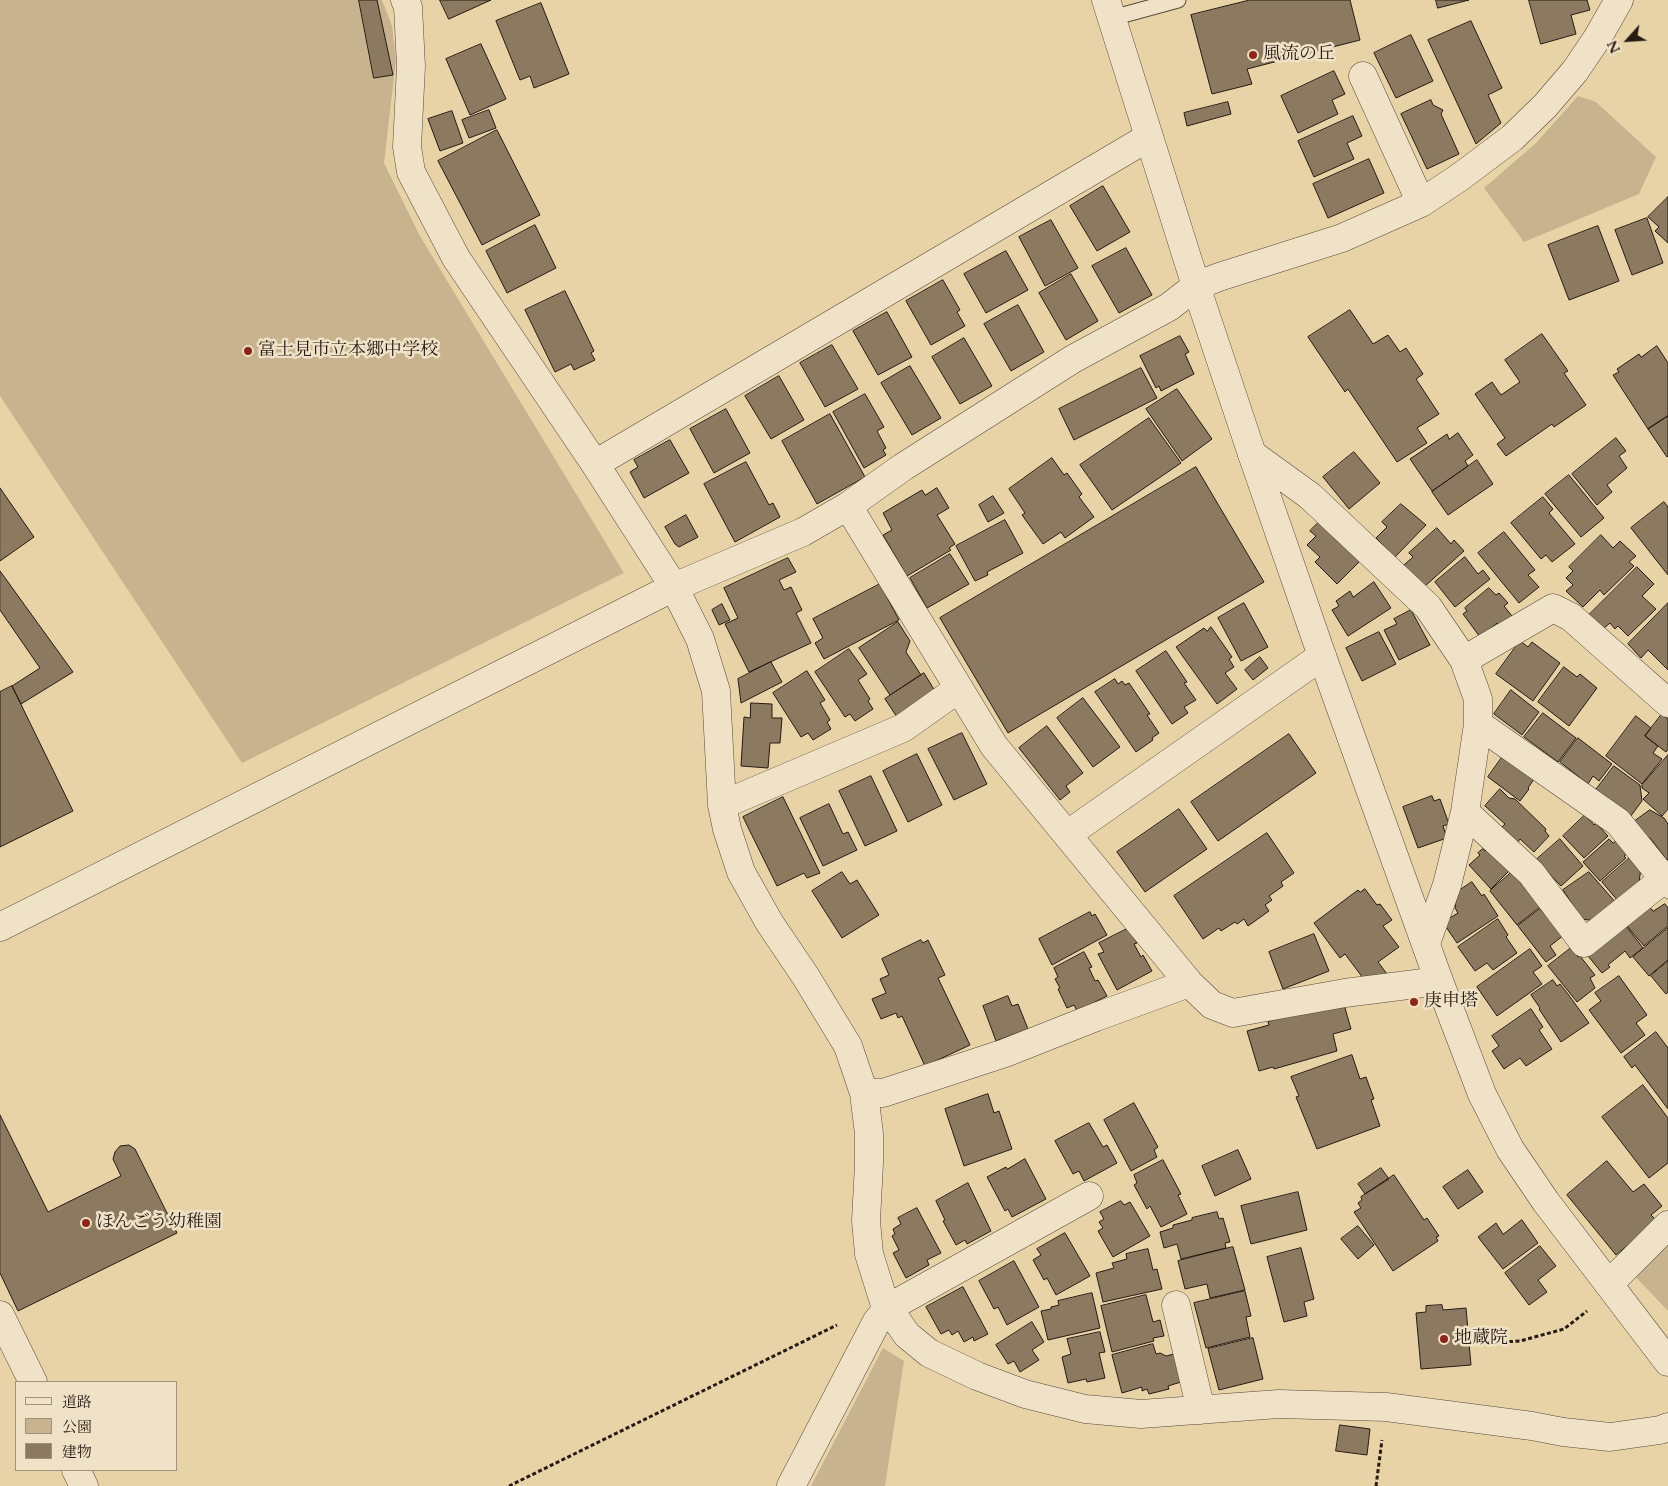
<!DOCTYPE html>
<html>
<head>
<meta charset="utf-8">
<style>
  body { margin:0 }
  #map { position:relative; width:1668px; height:1486px; overflow:hidden; background:#e8d3a7; font-family:Cardo,"Noto Serif JP",serif }
  canvas { display:block }
  .legend { position:absolute; left:15px; top:1381px; width:162px; height:90px; box-sizing:border-box; background:#f0e2c6; border:1px solid #9f927f; margin:0; padding:6px 9px; list-style:none; font-size:15px; color:#261a14 }
  .legend li { display:flex; align-items:center; gap:10px; height:25px }
  .legend b { width:25px; border:1px solid #9f927f }
  .north { position:absolute; left:1603px; top:15px; width:50px; height:50px; -webkit-text-stroke:4px #f0e2c6; paint-order:stroke; rotate:244deg; font-size:14px; font-weight:700; line-height:20px; text-align:center; color:#261a14 }
  .north::after { content:''; display:block; margin:auto; width:18px; height:22px; background:#261a14; clip-path:polygon(50% 0,100% 100%,50% 72%,0 100%) }
</style>
</head>
<body>
<div id="map">
<canvas width="1668" height="1486"></canvas>
<ul class="legend">
<li><b style="height:6px;background:#f0e2c6"></b>道路</li>
<li><b style="height:14px;background:#c7b48e"></b>公園</li>
<li><b style="height:14px;background:#8b7a60"></b>建物</li>
</ul>
<div class="north">N</div>
</div>
<script>
const context = document.querySelector('canvas').getContext('2d');
context.lineJoin = 'round';
function fill(path, color) {
  context.fillStyle = color;
  context.fill(path, 'evenodd');
}
function strokePath(path, color, width, dash) {
  context.strokeStyle = color;
  context.lineWidth = width;
  context.lineCap = dash ? 'butt' : 'round';
  context.setLineDash(dash || []);
  context.stroke(path);
}
function label(font, color, halo, rows, align = 'center') {
  context.font = font + ' Cardo,"Noto Serif JP",serif';
  context.lineWidth = 5;
  context.setLineDash([]);
  context.textBaseline = 'middle';
  context.strokeStyle = halo;
  context.fillStyle = color;
  for (const [text, x, y, turn = 0] of rows) {
    context.save();
    context.translate(x, y);
    context.rotate((+turn || 0) * Math.PI / 180);
    context.textAlign = isNaN(turn) ? turn : align;
    if (halo) context.strokeText(text, 0, 0);
    context.fillText(text, 0, 0);
    context.restore();
  }
}
fill(new Path2D(`
  M0 0H382L392 26 396 60 384 163 420 236 624 573 242 763 0 396Z
  M1578 96 1596 102 1656 157 1639 194 1524 242 1484 188 1536 143Z
  M1668 1237V1311L1631 1272Z
  M883 1348 904 1361 885 1486H811Z`), '#c7b48e');
const building = new Path2D(`
  M359 0H377L393 75 374 78Z
  M440 0H491L449 19Z
  M1250 0H1350L1360 40 1247 69 1252 84 1212 94 1191 15Z
  M1436 0H1469L1438 8Z
  M1529 0H1587L1590 10 1571 15 1576 34 1541 44Z
  M541 3 569 74 534 88 530 76 520 80 496 21Z
  M1471 21 1502 88 1488 95 1501 123 1476 144 1428 40Z
  M1411 35 1433 81 1396 98 1374 53Z
  M481 44 506 99 470 115 446 59Z
  M1334 71 1345 94 1332 100 1338 114 1298 133 1281 96Z
  M1431 100 1433 105 1443 110 1441 114 1459 154 1427 169 1401 114Z
  M1228 102 1231 114 1187 126 1184 113Z
  M489 110 496 128 469 138 462 120Z
  M452 111 463 143 440 151 428 119Z
  M1353 116 1362 136 1347 143 1354 159 1314 177 1298 141Z
  M497 130 540 215 482 245 438 161Z
  M1369 159 1384 193 1328 218 1313 184Z
  M1103 186 1130 232 1097 251 1070 206Z
  M1668 197V243L1655 231 1659 227 1648 217Z
  M1647 218 1663 263 1632 275 1615 230Z
  M1051 220 1078 268 1045 286 1019 237Z
  M535 225 556 268 507 293 486 251Z
  M1598 226 1619 281 1569 300 1548 245Z
  M1126 248 1152 295 1119 313 1092 266Z
  M1006 251 1028 290 986 313 964 274Z
  M1071 274 1098 321 1066 340 1039 293Z
  M943 280 960 310 957 312 965 326 931 345 906 301Z
  M565 291 594 351 591 353 595 360 574 370 571 364 555 372 525 310Z
  M1018 305 1044 352 1011 371 984 324Z
  M1350 310 1373 344 1388 335 1400 352 1406 348 1423 374 1416 379 1439 414 1417 428 1427 443 1397 462 1348 389 1345 392 1308 337Z
  M887 312 912 357 878 375 853 331Z
  M1542 334 1568 371 1564 373 1586 405 1554 427 1552 424 1506 456 1497 444 1505 438 1475 394 1492 382 1501 395 1520 382 1505 360Z
  M1180 336 1189 352 1185 354 1194 374 1161 391 1159 386 1156 388 1140 356Z
  M964 338 992 386 960 404 932 357Z
  M832 345 858 389 825 407 800 363Z
  M1657 346 1668 363V416L1648 429 1613 375 1619 372 1617 369 1639 354 1641 357Z
  M910 366 941 418 912 435 881 383Z
  M1141 368 1157 398 1074 440 1059 409Z
  M779 376 804 420 771 439 745 396Z
  M1177 389 1212 439 1182 461 1146 409Z
  M865 394 884 427 877 431 886 448 883 450 886 455 864 468 833 412Z
  M726 409 750 453 714 473 690 429Z
  M830 414 865 477 817 504 782 441Z
  M1668 416V456L1667 457 1648 429Z
  M1149 418 1181 463 1112 510 1080 465Z
  M1458 433 1473 455 1465 461 1468 466 1432 491 1410 459 1447 434 1449 439Z
  M1616 438 1626 451 1619 456 1627 468 1607 485 1612 492 1597 505 1572 474Z
  M670 440 689 473 644 498 630 472 638 467 634 460Z
  M1354 452 1380 483 1349 509 1323 477Z
  M1052 458 1064 475 1067 473 1082 494 1079 497 1094 517 1065 538 1061 532 1043 544 1022 515 1025 513 1009 489Z
  M1477 460 1493 484 1448 515 1432 492Z
  M746 462 769 505 773 503 780 517 735 542 704 484Z
  M1196 467 1264 582 1008 733 940 618Z
  M1569 475 1604 518 1581 537 1545 494Z
  M0 488 34 537 0 561Z
  M937 488 949 508 937 515 955 544 949 548 951 550 907 576 883 535 892 530 883 513 922 490 925 495Z
  M993 496 1004 513 988 522 979 505Z
  M1543 497 1553 509 1549 513 1575 544 1552 562 1546 555 1541 559 1511 523Z
  M1664 502 1668 507V575L1631 528Z
  M1401 504 1426 525 1395 557 1376 538 1387 527 1382 522Z
  M686 515 698 537 679 547 675 544 665 527Z
  M1005 520 1023 553 987 572 988 575 975 581 956 546Z
  M1321 520 1361 560 1337 584 1315 562 1320 557 1307 545 1316 536 1310 531Z
  M1437 528 1451 544 1454 540 1464 551 1424 587 1404 565 1413 557 1409 553Z
  M1504 532 1535 570 1528 575 1539 587 1519 603 1478 553Z
  M1601 535 1613 548 1620 541 1636 556 1629 562 1634 566 1604 595 1600 590 1583 607 1566 591 1573 585 1566 578 1573 571 1569 567Z
  M950 554 969 584 927 608 910 578Z
  M1465 557 1478 574 1483 570 1490 579 1455 607 1435 582Z
  M788 558 796 572 779 580 784 590 791 587 802 610 796 613 811 643 749 672 725 624 738 618 724 588Z
  M1637 567 1654 584 1642 596 1656 609 1628 636 1618 626 1615 629 1610 623 1603 629 1589 615Z
  M0 571 73 672 21 704 12 686 40 668 0 610Z
  M1374 582 1391 608 1348 636 1332 610 1339 606 1336 601 1350 591 1353 597Z
  M880 584 899 620 824 659 815 643 823 638 813 619Z
  M1489 588 1496 595 1499 593 1508 603 1504 606 1512 616 1499 627 1497 623 1480 637 1463 614 1467 611 1465 608Z
  M1244 603 1268 647 1241 661 1218 618Z
  M1668 603V670L1648 650 1641 658 1628 644Z
  M722 604 730 620 719 625 712 610Z
  M1411 610 1430 645 1399 660 1384 630 1397 624 1394 619Z
  M898 622 910 641 906 652 921 675 890 695 859 648Z
  M1211 627 1232 657 1229 659 1234 667 1225 673 1237 689 1217 704 1176 647 1204 628 1207 631Z
  M1379 632 1396 664 1362 681 1346 648Z
  M1520 641 1528 647 1532 642 1560 663 1533 701 1496 674Z
  M849 649 867 674 858 680 870 699 868 701 873 709 855 721 850 714 845 717 815 672Z
  M1166 651 1187 682 1184 683 1196 700 1184 707 1188 713 1172 724 1136 671Z
  M1260 657 1268 668 1253 680 1245 670Z
  M771 662 782 682 741 703 738 679Z
  M1564 667 1577 677 1580 674 1597 688 1569 726 1538 702Z
  M807 671 825 700 820 703 830 720 827 722 831 729 813 740 808 733 801 737 773 693Z
  M924 673 935 691 897 717 885 699Z
  M1115 679 1118 684 1122 681 1125 685 1129 683 1150 714 1147 715 1159 733 1152 738 1153 740 1136 752 1095 692Z
  M12 686 73 811 0 847V692Z
  M1511 690 1539 712 1522 735 1494 714Z
  M1083 698 1120 747 1093 767 1057 718Z
  M751 703 772 704V718H782L780 743H770L768 768 741 766 744 717 750 718Z
  M1543 713 1576 738 1558 762 1524 737Z
  M1662 714 1668 719V749L1666 752 1645 736Z
  M1636 716 1651 728 1645 736 1658 746 1653 753 1662 759 1642 784 1606 756Z
  M1047 726 1083 773 1066 786 1070 792 1060 800 1019 748Z
  M962 733 987 784 954 800 928 749Z
  M1289 734 1316 773 1218 841 1191 802Z
  M1578 738 1612 764 1599 781 1593 776 1588 784 1560 762Z
  M917 754 942 805 908 822 883 771Z
  M1668 755V809L1662 816 1643 799 1649 793 1642 788V785Z
  M1503 756 1536 776 1528 788 1529 789 1520 801 1488 777Z
  M1614 766 1640 785 1642 801 1630 817 1595 791Z
  M871 776 897 831 865 846 839 791Z
  M1500 789 1509 798 1515 799 1546 829 1545 831 1549 836 1534 852 1520 839 1517 843 1501 828 1505 824 1485 806Z
  M1432 796 1434 801 1440 799 1449 824 1443 826 1447 838 1418 848 1403 807Z
  M783 797 820 873 807 878 804 873 777 886 743 817Z
  M829 804 843 834 848 832 857 850 823 866 800 818Z
  M1179 809 1207 849 1145 892 1117 852Z
  M1650 810 1664 818 1668 824V859L1667 860 1650 838 1648 839 1635 821Z
  M1585 815 1594 825 1596 823 1608 836 1584 858 1563 836Z
  M1267 833 1294 873 1281 882 1283 886 1269 896 1272 900 1265 905 1269 911 1248 926 1244 919 1237 924 1235 922 1221 931 1219 928 1203 939 1174 896Z
  M1619 838 1630 851 1624 856 1626 858 1600 881 1583 862 1609 839 1613 843Z
  M1560 839 1583 866 1561 886 1536 860Z
  M1483 849 1485 851 1487 849 1509 871 1491 889 1469 865 1480 855 1478 853Z
  M1632 856 1641 867 1639 883 1618 901 1602 882Z
  M842 872 850 884 857 880 879 915 842 938 812 891Z
  M1512 872 1540 907 1517 925 1490 891Z
  M1589 872 1617 904 1595 921 1582 919 1563 890Z
  M1472 882 1482 896 1484 894 1498 916 1457 943 1446 927 1448 919 1458 913 1455 908 1457 892Z
  M1365 889 1377 905 1380 904 1392 920 1383 926 1399 947 1378 962 1387 974 1363 978 1345 954 1340 958 1314 923 1358 890 1360 892Z
  M1665 904 1668 908V926L1644 946 1627 926 1649 906 1653 911Z
  M1540 909 1546 916 1548 914 1564 935 1550 946 1556 955 1546 962 1518 926Z
  M1090 912 1092 916 1095 914 1107 935 1052 965 1039 939Z
  M1498 919 1508 935 1506 937 1517 953 1493 970 1487 963 1475 971 1458 947Z
  M1626 926 1643 948 1630 958 1625 951 1608 965 1610 967 1602 973 1588 956Z
  M1129 928 1137 943 1134 944 1141 957 1143 955 1152 971 1117 990 1098 954 1104 952 1099 943Z
  M1668 928V960L1649 976 1633 957Z
  M1314 934 1329 971 1283 989 1269 952Z
  M921 940 923 943 928 940 945 975 938 978 970 1045 925 1066 902 1016 898 1018 896 1013 881 1019 872 999 886 993 880 979 889 975 882 959Z
  M1571 948 1578 957 1580 956 1595 975 1590 978 1595 988 1577 1002 1548 966Z
  M1530 949 1542 966 1533 972 1542 984 1497 1016 1477 987Z
  M1084 952 1092 967 1089 968 1095 981 1098 980 1107 996 1077 1011 1074 1005 1067 1008 1058 989 1060 988 1055 979 1058 977 1054 968Z
  M1668 961V992L1666 994 1651 976Z
  M1619 976 1647 1015 1636 1023 1645 1035 1621 1053 1589 1010 1601 1001 1595 993Z
  M1553 980 1557 986 1560 984 1568 994 1589 1023 1561 1042 1539 1009 1540 1008 1531 995Z
  M1008 996 1012 1006 1018 1004 1028 1029 996 1041 983 1006Z
  M1343 1001 1351 1029 1333 1034 1337 1051 1274 1069 1273 1067 1259 1071 1247 1031 1269 1025 1268 1022Z
  M1531 1009 1543 1027 1539 1030 1552 1049 1526 1066 1520 1058 1504 1069 1492 1051 1499 1046 1492 1036Z
  M1656 1032 1668 1048V1109L1635 1065 1632 1068 1624 1057Z
  M1352 1055 1360 1079 1366 1077 1374 1099 1371 1100 1380 1126 1317 1149 1296 1097 1299 1096 1291 1077Z
  M1643 1085 1668 1118V1163L1649 1178 1602 1117Z
  M988 1094 994 1113 999 1111 1012 1149 964 1166 945 1109Z
  M1134 1103 1158 1147 1154 1150 1157 1157 1131 1171 1104 1120Z
  M0 1115 48 1212 121 1176 113 1159 115 1152 120 1146 129 1145 135 1149 177 1233 18 1311 0 1273Z
  M1089 1123 1103 1147 1107 1145 1117 1163 1084 1181 1079 1171 1073 1174 1055 1141Z
  M1238 1150 1251 1179 1215 1196 1202 1166Z
  M1025 1159 1046 1199 1012 1217 1008 1209 1005 1211 987 1177 1006 1167 1007 1169Z
  M1163 1160 1181 1194 1178 1195 1187 1214 1161 1227 1150 1206 1147 1209 1134 1185 1137 1183 1134 1175Z
  M1607 1161 1633 1192 1644 1184 1662 1206 1651 1215 1657 1221 1616 1255 1567 1195Z
  M1381 1168 1389 1179 1365 1194 1358 1184Z
  M1468 1170 1483 1192 1458 1209 1443 1187Z
  M1394 1175 1424 1220 1427 1218 1439 1236 1436 1237 1438 1241 1393 1271 1354 1212 1361 1208 1358 1203 1362 1200 1361 1197Z
  M968 1183 991 1231 967 1244 965 1240 956 1245 943 1221 945 1220 936 1201Z
  M1298 1192 1307 1230 1251 1244 1241 1206Z
  M1121 1201 1124 1205 1130 1202 1150 1236 1113 1257 1098 1231 1103 1228 1099 1222 1104 1219 1100 1212Z
  M917 1208 941 1253 927 1260 929 1265 906 1278 893 1253 899 1250 892 1236 895 1234 893 1229 901 1224 898 1218Z
  M1217 1212 1219 1219 1223 1218 1230 1242 1225 1243 1226 1248 1181 1259 1177 1244 1164 1248 1160 1232 1173 1228V1225L1192 1220V1218Z
  M1522 1220 1538 1243 1503 1269 1478 1237 1496 1223 1503 1234Z
  M1358 1226 1374 1245 1358 1259 1341 1239Z
  M1065 1233 1090 1276 1056 1295 1047 1278 1044 1280 1033 1260 1041 1255 1037 1249Z
  M1540 1246 1556 1266 1538 1280 1547 1292 1529 1305 1505 1273Z
  M1233 1247 1245 1290 1210 1298 1207 1284 1185 1289 1178 1261Z
  M1301 1248 1314 1299 1304 1302 1307 1316 1284 1322 1267 1257Z
  M1148 1249 1153 1270 1157 1269 1162 1289 1103 1302 1096 1273 1114 1268 1112 1263 1127 1259 1126 1254Z
  M1014 1261 1039 1307 1007 1325 998 1307 994 1309 979 1281Z
  M963 1287 988 1334 974 1341 973 1337 964 1342 958 1331 952 1335 949 1330 941 1334 926 1307Z
  M1245 1291 1251 1316 1246 1317 1250 1337 1206 1348 1194 1303Z
  M1092 1293 1100 1328 1048 1340 1041 1311 1051 1309V1307L1059 1305 1058 1301Z
  M1146 1295 1153 1322 1160 1320 1164 1336 1153 1338 1154 1341 1112 1352 1101 1306Z
  M1442 1305 1443 1310 1466 1308 1471 1365 1421 1369 1416 1313 1426 1312V1306Z
  M1032 1322 1044 1342 1032 1350 1039 1360 1020 1372 1014 1361 1008 1364 996 1345Z
  M1100 1332 1105 1352 1099 1353 1105 1378 1087 1382 1086 1379 1068 1383 1062 1357 1071 1354 1067 1339Z
  M1253 1338 1263 1379 1219 1390 1208 1349Z
  M1153 1344 1156 1354 1160 1353 1166 1356 1174 1354 1181 1382 1168 1386 1169 1389 1149 1394 1147 1389 1142 1391V1387L1122 1393 1112 1355Z
  M1340 1425 1370 1429 1367 1455 1336 1451Z`);
fill(building, '#8b7a60');
strokePath(building, '#261a14', 1);
const service = new Path2D(`
  M1112 18 1178 0`);
const minor = new Path2D(`
  M405 0 408 7 411 66 407 147 411 172 456 258 595 464 674 587 700 639 716 691 722 805 727 829 741 872 769 922 806 977 848 1046 864 1093 869 1134V1163L866 1221 869 1254 884 1302 907 1335 929 1353 977 1376 1025 1394 1085 1409 1141 1414 1279 1404 1386 1407 1532 1426 1563 1432 1610 1437 1660 1430 1668 1427
  M1363 76 1421 203
  M1252 454 1310 496 1428 607 1464 660 1478 699V724L1465 812 1447 885 1426 943
  M595 464 1149 137
  M848 506 994 746 1189 983 1212 1005 1233 1013 1345 993 1439 981
  M674 587 803 532 848 506 903 467 1073 359 1169 307 1196 286 1219 277 1342 238 1421 203 1460 177 1512 138 1545 106 1575 71 1598 37 1619 0
  M1464 660 1553 608 1571 617 1668 703
  M1478 724 1618 822 1668 884
  M722 805 903 728 958 689
  M1465 812 1531 873 1584 943 1664 879
  M1068 834 1322 656
  M864 1093H883L1005 1053 1096 1017 1189 983
  M1609 1284 1668 1225
  M1176 1305 1201 1410
  M0 1315 33 1382
  M76 1470 84 1486
  M791 1486 877 1321 888 1308 1089 1196`);
const tertiary = new Path2D(`
  M1106 0 1196 286 1252 454 1322 656 1439 981 1482 1094 1510 1149 1546 1202 1668 1362
  M0 927 674 587`);
strokePath(service, '#564839', 17);
strokePath(minor, '#564839', 29);
strokePath(tertiary, '#564839', 29);
strokePath(new Path2D(`
  M1483 1343 1520 1341 1564 1329 1587 1311
  M509 1486 837 1325
  M1376 1486 1382 1440`), '#261a14', 3, [4, 2.5]);
strokePath(service, '#f0e2c6', 15);
strokePath(minor, '#f0e2c6', 28);
strokePath(tertiary, '#f0e2c6', 28);
for (const [x, y, r, color] of [
  [1253,55,5,"#8f2418"],
  [248,351,5,"#8f2418"],
  [1414,1002,5,"#8f2418"],
  [86,1223,5,"#8f2418"],
  [1444,1339,5,"#8f2418"]
]) {
  const dot = new Path2D();
  dot.arc(x, y, r, 0, 2 * Math.PI);
  context.fillStyle = color;
  context.fill(dot);
  strokePath(dot, '#f0e2c6', 2);
}
label('18px', '#261a14', '#f0e2c6', [
  ["風流の丘",1263,55],
  ["富士見市立本郷中学校",258,351],
  ["庚申塔",1424,1002],
  ["ほんごう幼稚園",96,1223],
  ["地蔵院",1454,1339]
], 'left');
</script>
</body>
</html>
